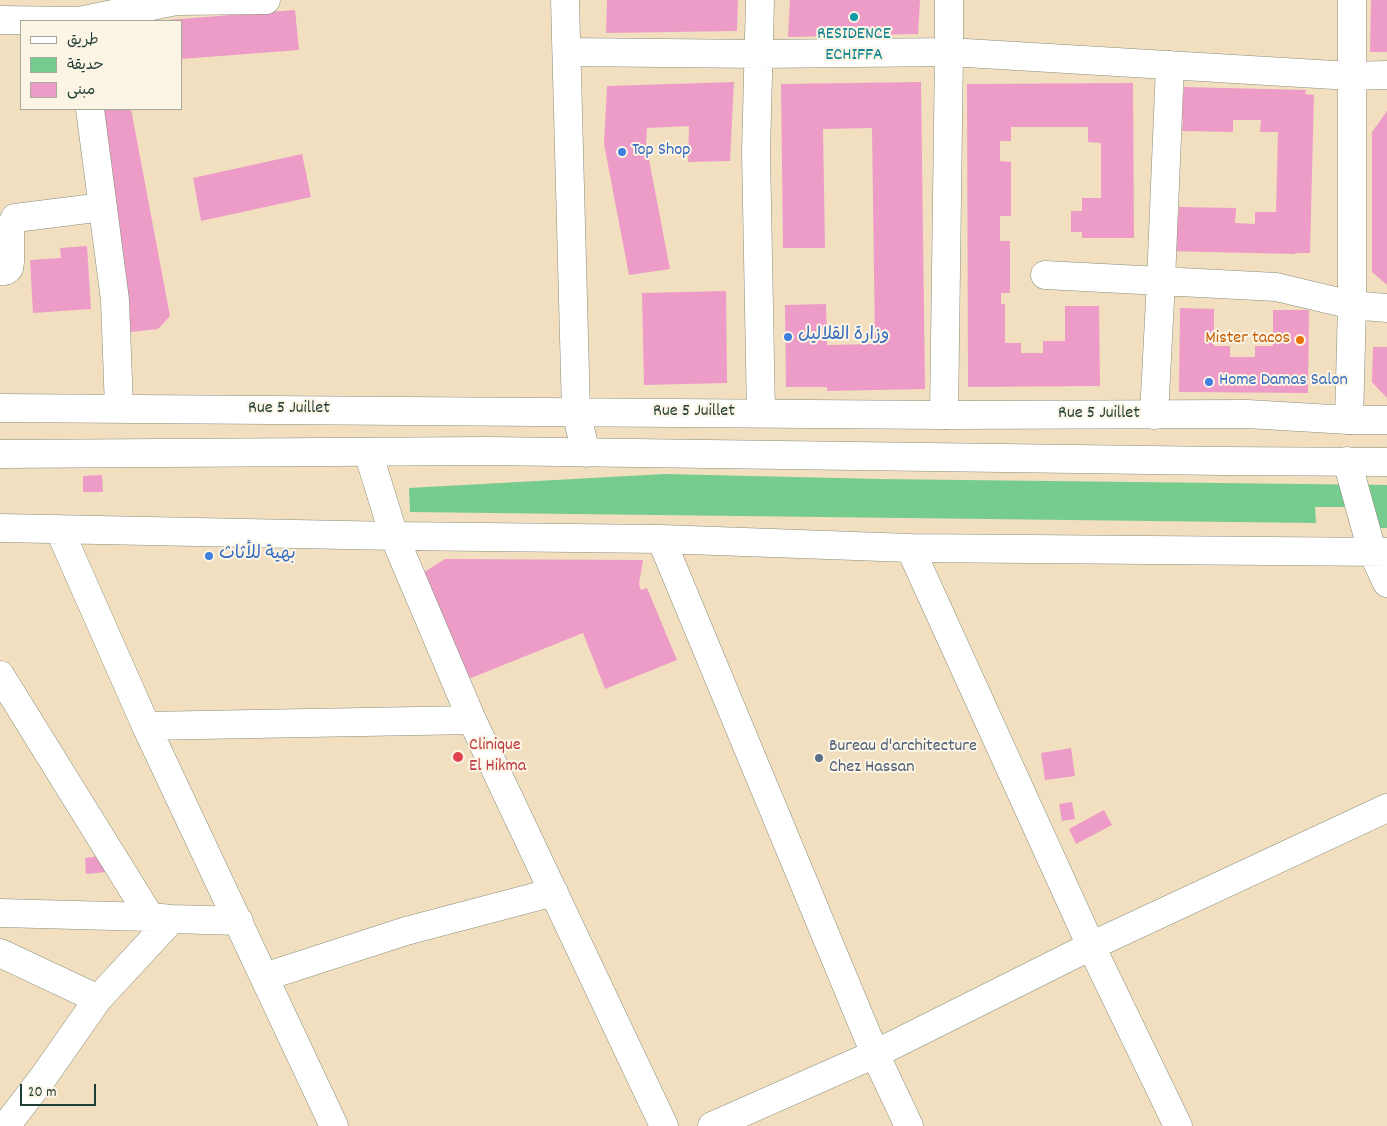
<!DOCTYPE html>
<html>
<head>
<meta charset="utf-8">
<style>
  body { margin:0 }
  #map { position:relative; width:1387px; height:1126px; overflow:hidden; background:#f2dfc0; font-family:Dekko,"Playpen Sans Arabic",sans-serif }
  canvas { display:block }
  .legend { position:absolute; left:20px; top:20px; width:162px; height:90px; box-sizing:border-box; background:#fcf5e5; border:1px solid #a4ab9e; margin:0; padding:6px 9px; list-style:none; font-size:15px; color:#1f3d34 }
  .legend li { display:flex; align-items:center; gap:10px; height:25px }
  .legend b { width:25px; border:1px solid #a4ab9e }
  .scale { position:absolute; left:20px; top:1084px; width:76px; height:22px; box-sizing:border-box; border:2px solid #1f3d34; border-top:0; padding-left:6px; font-size:15px; line-height:18px; white-space:nowrap; color:#1f3d34; -webkit-text-stroke:4px #fcf5e5; paint-order:stroke }
</style>
</head>
<body>
<div id="map">
<canvas width="1387" height="1126"></canvas>
<ul class="legend">
<li><b style="height:6px;background:#fff"></b>طريق</li>
<li><b style="height:14px;background:#76cb8f"></b>حديقة</li>
<li><b style="height:14px;background:#ed9cc7"></b>مبنى</li>
</ul>
<div class="scale">20 m</div>
</div>
<script>
const context = document.querySelector('canvas').getContext('2d');
context.lineJoin = 'round';
function fill(path, color) {
  context.fillStyle = color;
  context.fill(path, 'evenodd');
}
function strokePath(path, color, width, dash) {
  context.strokeStyle = color;
  context.lineWidth = width;
  context.lineCap = dash ? 'butt' : 'round';
  context.setLineDash(dash || []);
  context.stroke(path);
}
function label(font, color, halo, rows, align = 'center') {
  context.font = font + ' Dekko,"Playpen Sans Arabic",sans-serif';
  context.lineWidth = 4;
  context.setLineDash([]);
  context.textBaseline = 'middle';
  context.strokeStyle = halo;
  context.fillStyle = color;
  for (const [text, x, y, turn = 0] of rows) {
    context.save();
    context.translate(x, y);
    context.rotate((+turn || 0) * Math.PI / 180);
    context.textAlign = isNaN(turn) ? turn : align;
    if (halo) context.strokeText(text, 0, 0);
    context.fillText(text, 0, 0);
    context.restore();
  }
}
fill(new Path2D(`
  M665 474 879 479 1387 485V528H1374L1373 507H1315L1316 523 410 512 409 488Z`), '#76cb8f');
fill(new Path2D(`
  M607 0H738L737 31 606 33Z
  M790 0H920L918 34 788 37Z
  M1371 0H1387V52H1370Z
  M295 10 299 50 181 59V21H167V20Z
  M734 82 730 161 688 162 689 126 647 128 646 144 670 269 629 275 604 144 607 86Z
  M921 82 925 389 827 391V387H786L785 305 826 304 827 345 875 344 872 128 823 129 825 248H783L781 84Z
  M1133 83 1134 238H1082V232H1071V211H1082V198H1101V143L1088 142V127H1011V141H1000V161L1011 162V216H1000V241H1010V293H1001V304H1005V343H1021V353H1043V341H1065V306H1099L1100 386 968 387 967 84Z
  M1184 87 1306 90 1305 94 1314 95 1310 253H1295V254L1164 251 1166 215H1179V207L1236 208 1235 223 1255 224V212H1276L1278 132H1260L1261 120H1233V132L1182 131 1183 119H1172L1173 93H1184Z
  M88 109H131L170 316 158 329 131 332Z
  M1387 111V285L1372 272V132Z
  M302 154 311 197 201 221 193 178Z
  M87 246 91 309 33 313 30 260 61 258 60 248Z
  M726 291 727 383 644 385 642 293Z
  M1180 308 1214 309V346H1230V357H1255V346H1273V310H1309L1308 393 1179 392Z
  M1373 347H1387V398L1372 382Z
  M102 475 103 492H83V476Z
  M445 559 643 560 639 584 641 590 647 588 677 660 605 689 583 633 466 680 421 574Z
  M1071 748 1075 776 1045 780 1041 753Z
  M1072 802 1075 819 1062 821 1059 804Z
  M1104 810 1112 825 1076 844 1069 829Z
  M114 854 116 871 86 874 85 858Z`), '#ed9cc7');
const minor = new Path2D(`
  M760 0 756 152 761 413
  M0 20 74 21
  M79 21 176 1 266 0
  M567 52 759 54 949 52 1351 76 1387 75
  M90 109 115 300 119 408
  M0 271H5L9 268 10 262V228L15 218 103 207
  M1045 275 1276 287 1352 305 1387 308
  M944 415 949 52V0
  M1154 415 1161 281 1170 65
  M1349 420 1352 305V0
  M368 452 394 536 472 720 664 1126
  M1347 461 1372 551 1387 583
  M0 528 394 536 661 539 910 548 1387 552
  M59 529 146 726 334 1126
  M661 539 875 1054 909 1126
  M910 548 1091 946 1178 1126
  M0 675 150 917
  M146 726 472 720
  M0 913 150 917 172 919 239 921
  M0 953 98 999
  M264 977 406 931 554 892
  M6 1126 42 1079 98 999 172 919
  M712 1126 875 1054 1091 946 1387 808`);
const major = new Path2D(`
  M565 0 576 412 586 453
  M0 408 944 415 1247 414 1349 420H1387
  M0 454 488 451 1222 461 1387 462`);
strokePath(minor, '#888e7a', 29);
strokePath(major, '#888e7a', 29);
strokePath(minor, '#fff', 28);
strokePath(major, '#fff', 28);
for (const [x, y, r, color] of [
  [854,17,5,"#0f9aa8"],
  [622,152,5,"#3f7fe0"],
  [788,337,5,"#3f7fe0"],
  [1300,340,5,"#e8710a"],
  [1209,382,5,"#3f7fe0"],
  [209,556,5,"#3f7fe0"],
  [458,757,6,"#e0444e"],
  [819,758,5,"#5c6f8a"]
]) {
  const dot = new Path2D();
  dot.arc(x, y, r, 0, 2 * Math.PI);
  context.fillStyle = color;
  context.fill(dot);
  strokePath(dot, '#fcf5e5', 2);
}
label('18px', '#0d838f', '#fcf5e5', [
  ["RESIDENCE",854,36],
  ["ECHIFFA",854,57]
]);
label('18px', '#366cbe', '#fcf5e5', [
  ["Top Shop",632,152],
  ["وزارة القلاليل",798,337],
  ["Home Damas Salon",1219,382],
  ["بهية للأثاث",219,556]
], 'left');
label('18px', '#c56008', '#fcf5e5', [
  ["Mister tacos",1290,340]
], 'right');
label('18px', '#1f3d34', '#fcf5e5', [
  ["Rue 5 Juillet",289,410],
  ["Rue 5 Juillet",694,413],
  ["Rue 5 Juillet",1099,415]
]);
label('18px', '#be3a42', '#fcf5e5', [
  ["Clinique",469,747],
  ["El Hikma",469,768]
], 'left');
label('18px', '#4e5e75', '#fcf5e5', [
  ["Bureau d'architecture",829,748],
  ["Chez Hassan",829,769]
], 'left');
</script>
</body>
</html>
